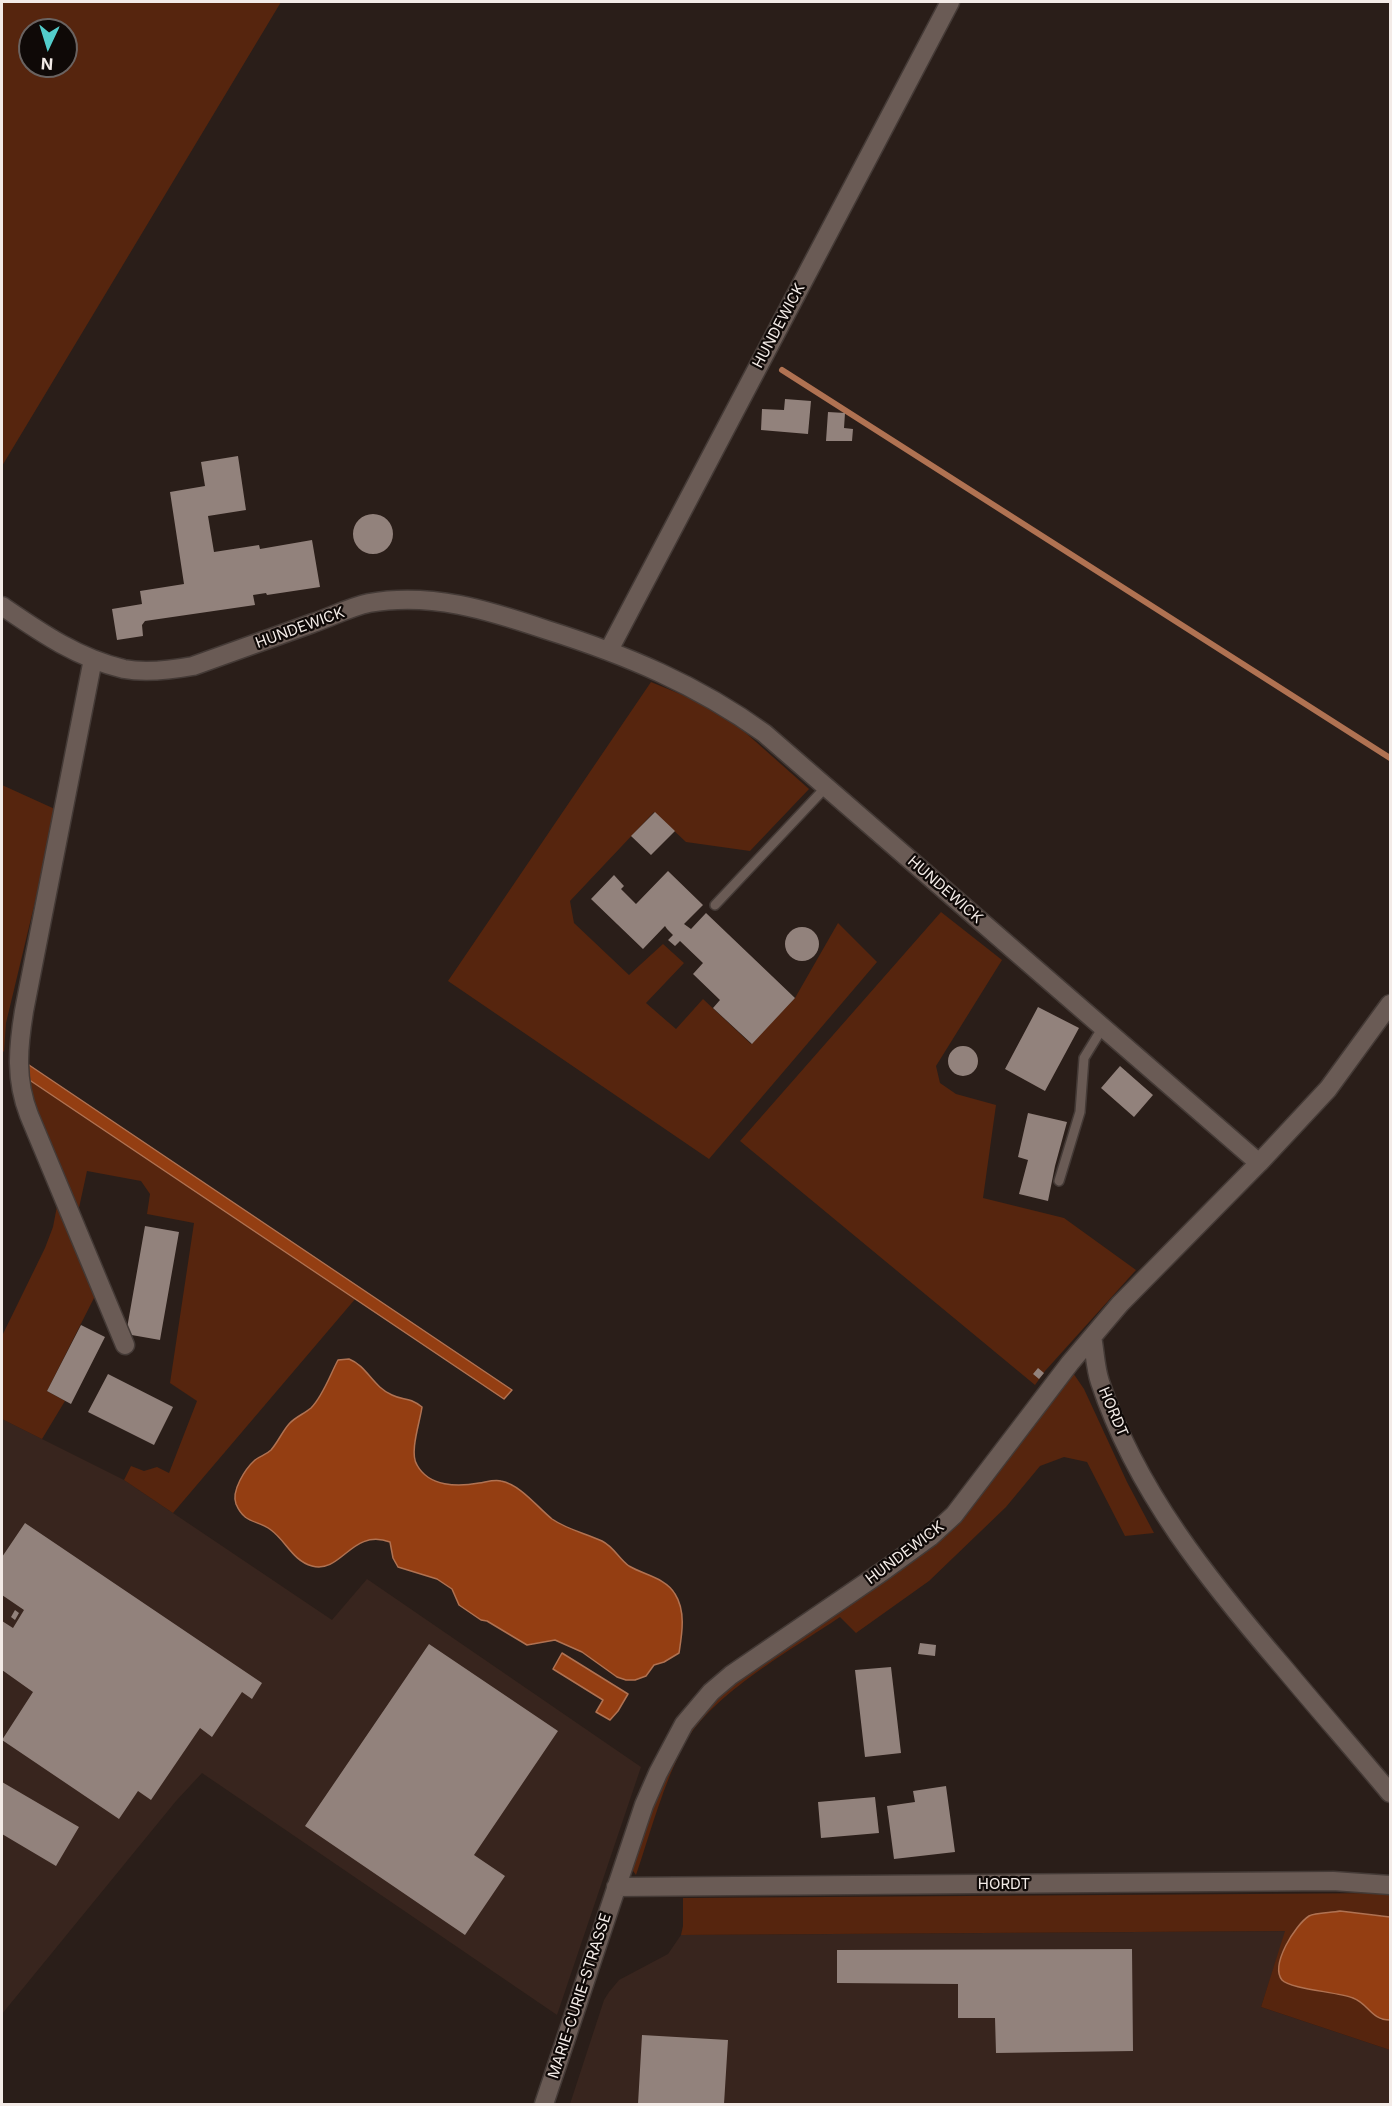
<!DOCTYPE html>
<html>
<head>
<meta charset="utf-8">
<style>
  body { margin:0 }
  #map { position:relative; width:1392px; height:2106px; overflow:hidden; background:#2a1e19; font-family:Inter,sans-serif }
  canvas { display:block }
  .frame { position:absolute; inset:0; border:3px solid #f3ebe7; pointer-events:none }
  .north { position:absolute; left:18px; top:18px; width:60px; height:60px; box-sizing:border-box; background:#0f0907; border:2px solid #6a6361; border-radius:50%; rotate:184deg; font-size:16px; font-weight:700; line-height:24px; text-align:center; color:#f3ebe7 }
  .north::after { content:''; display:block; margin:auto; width:21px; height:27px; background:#53cdcb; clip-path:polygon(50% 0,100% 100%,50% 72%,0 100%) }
</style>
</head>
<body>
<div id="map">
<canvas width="1392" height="2106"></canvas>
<div class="frame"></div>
<div class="north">N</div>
</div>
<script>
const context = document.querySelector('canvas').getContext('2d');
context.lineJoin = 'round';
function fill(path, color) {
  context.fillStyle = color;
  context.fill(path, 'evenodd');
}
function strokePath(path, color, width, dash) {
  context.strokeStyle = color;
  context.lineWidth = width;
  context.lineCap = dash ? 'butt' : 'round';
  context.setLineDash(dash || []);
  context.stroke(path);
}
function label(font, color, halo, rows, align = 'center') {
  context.font = font + ' Inter,sans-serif';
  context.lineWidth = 4.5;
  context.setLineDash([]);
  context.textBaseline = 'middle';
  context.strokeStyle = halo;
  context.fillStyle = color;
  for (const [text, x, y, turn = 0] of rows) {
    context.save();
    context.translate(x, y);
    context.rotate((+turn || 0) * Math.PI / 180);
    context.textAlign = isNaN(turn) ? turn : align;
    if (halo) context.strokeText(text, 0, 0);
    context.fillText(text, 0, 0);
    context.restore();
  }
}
fill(new Path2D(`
  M2 1419 124 1480 332 1620 367 1579 641 1767 557 2015 202 1773 176 1801 2 2014Z
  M1286 1931 1261 2007 1390 2050V2104H570L604 2000 609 1992 619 1980 668 1954 681 1935Z`), '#38251e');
fill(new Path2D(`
  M2 2H281L2 466ZM30 30H66V66H30Z
  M651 682 707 705 738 726 809 789 750 851 686 842 654 812 570 901 574 923 629 975 663 944 684 963 646 1003 676 1029 703 999 751 1044 795 998 838 923 877 962 709 1159 448 981Z
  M2 785 57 810 6 1023 4 1052 2 1050Z
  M941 912 1002 960 936 1066 940 1083 956 1094 996 1105 983 1198 1064 1218 1136 1270 1045 1371 1035 1385 740 1141Z
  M25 1077 356 1298 173 1513 124 1480 131 1466 144 1471 157 1467 169 1473 197 1401 170 1383 194 1223 147 1214 150 1194 141 1181 87 1171 77 1217 29 1105Z
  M58 1201 95 1296 47 1391 65 1401 42 1439 2 1419V1336L45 1248 53 1227Z
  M1071 1370 1084 1389 1127 1482 1154 1533 1125 1536 1087 1462 1064 1457 1040 1466 1006 1507 929 1581 856 1633 840 1617C793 1649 713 1693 685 1743 663 1784 651 1831 636 1875L631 1868 656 1783 709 1700 925 1547Z
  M1390 1893V1917L1381 1915 1342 1994 1356 1999 1381 2020H1390V2050L1261 2007 1285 1931 681 1935 683 1926V1898Z`), '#56250e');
const water = new Path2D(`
  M26 1063 512 1390 504 1399 25 1077Z
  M349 1359C367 1366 373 1387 392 1395 404 1401 408 1396 422 1407 420 1422 409 1453 417 1465 429 1487 458 1487 479 1483 486 1482 495 1479 501 1481 521 1485 537 1507 552 1519 568 1530 585 1533 602 1541 614 1547 619 1559 629 1566 644 1575 666 1578 675 1594 686 1611 682 1634 679 1653L664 1662 654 1665 646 1676 635 1680H626L617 1677 582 1652 555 1640 527 1645 487 1621 481 1620 459 1605 452 1589 437 1579 398 1567 393 1558 390 1542C351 1528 342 1574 312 1566 293 1561 286 1541 271 1530 257 1519 245 1525 236 1504 231 1491 245 1469 255 1460 260 1456 266 1455 271 1450 278 1442 282 1432 289 1424 295 1417 304 1414 311 1408 323 1396 330 1375 338 1360Z
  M562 1653 628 1694 618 1711 610 1720 596 1712 603 1700 553 1669Z
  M1340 1911 1390 1917V2020C1371 2020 1369 2004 1353 1998 1338 1992 1290 1989 1282 1980 1270 1965 1295 1925 1309 1916 1316 1912 1332 1913 1340 1911Z`);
fill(water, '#943e12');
strokePath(water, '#b07252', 1.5);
strokePath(new Path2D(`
  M782 370 1390 758`), '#b07252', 6);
fill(new Path2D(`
  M785 399 811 401 808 434 761 430 762 409 784 410Z
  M828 412 845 413 844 428 853 429 852 441H826Z
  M238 456 246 510 208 516 214 552 259 545 260 549 312 540 320 587 267 595 266 593 253 595 255 605 145 621 142 625 143 636 117 640 112 609 142 604 140 591 184 584 170 492 205 486 201 462Z
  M353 534a20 20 0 1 1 40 0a20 20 0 1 1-40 0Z
  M655 812 675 831 651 855 631 836Z
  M668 871 703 905 684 924 691 929 706 913 795 998 752 1044 713 1008 720 1000 693 974 703 963 680 941 675 946 668 940 673 935 667 929 665 926 643 949 591 899 614 875 624 886 621 889 636 904Z
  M785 944a17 17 0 1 1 34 0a17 17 0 1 1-34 0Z
  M1038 1007 1079 1028 1045 1091 1005 1069Z
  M948 1061a15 15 0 1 1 30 0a15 15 0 1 1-30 0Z
  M1120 1066 1153 1095 1134 1117 1101 1088Z
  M1028 1113 1067 1122 1055 1166 1048 1201 1019 1194 1028 1160 1018 1157Z
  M145 1226 179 1232 160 1340 126 1334Z
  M81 1325 105 1337 71 1404 47 1391Z
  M1038 1368 1044 1373 1039 1379 1033 1374Z
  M108 1374 173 1407 154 1445 88 1412Z
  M25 1523 262 1683 252 1699 242 1692 212 1737 200 1728 151 1800 138 1791 119 1819 2 1740 33 1692 2 1670V1621L13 1628 24 1610 2 1595V1557Z
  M15 1610 19 1613 15 1620 11 1617Z
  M920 1643 936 1645 935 1656 918 1654Z
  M429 1644 558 1731 474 1855 505 1876 465 1935 305 1826Z
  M891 1667 901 1753 865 1757 855 1670Z
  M2 1782 79 1827 56 1866 2 1834Z
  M946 1786 955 1852 894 1859 887 1806 915 1802 913 1791Z
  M875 1797 879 1833 821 1838 818 1802Z
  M1132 1949 1133 2051 996 2053 995 2018H958V1984L837 1983V1950Z
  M642 2035 728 2040 724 2104H638Z`), '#92827c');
const lane = new Path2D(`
  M715 905 826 787
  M1059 1181 1080 1112 1084 1058 1103 1027`);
const street = new Path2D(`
  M2 606C40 632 77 658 124 669 145 673 171 670 193 666 233 652 273 637 313 623 331 617 350 607 369 603 431 592 488 610 547 630 626 655 696 684 764 733L1259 1163
  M609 650 950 2
  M93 659 24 1011C18 1048 15 1079 29 1115L125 1345
  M1092 1337C1095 1351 1095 1367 1100 1382 1136 1491 1209 1581 1284 1668 1319 1710 1355 1751 1390 1793
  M616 1887 1333 1881 1390 1885
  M544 2104 644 1805 658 1773 684 1724 711 1692 731 1675 886 1569 930 1537 954 1515 1070 1363 1120 1304 1259 1163 1328 1089 1390 1004`);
strokePath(lane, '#443a36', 12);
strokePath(street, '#443a36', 21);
strokePath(lane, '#6a5b55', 9);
strokePath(street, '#6a5b55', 18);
label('15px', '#f3ebe7', '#0f0907', [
  ["HUNDEWICK",779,326,-62],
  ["HUNDEWICK",300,628,-20],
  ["HUNDEWICK",945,890,41],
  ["HORDT",1113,1412,67],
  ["HUNDEWICK",905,1553,-37],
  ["HORDT",1004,1884],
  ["MARIE-CURIE-STRASSE",580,1996,-72]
]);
</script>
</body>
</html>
